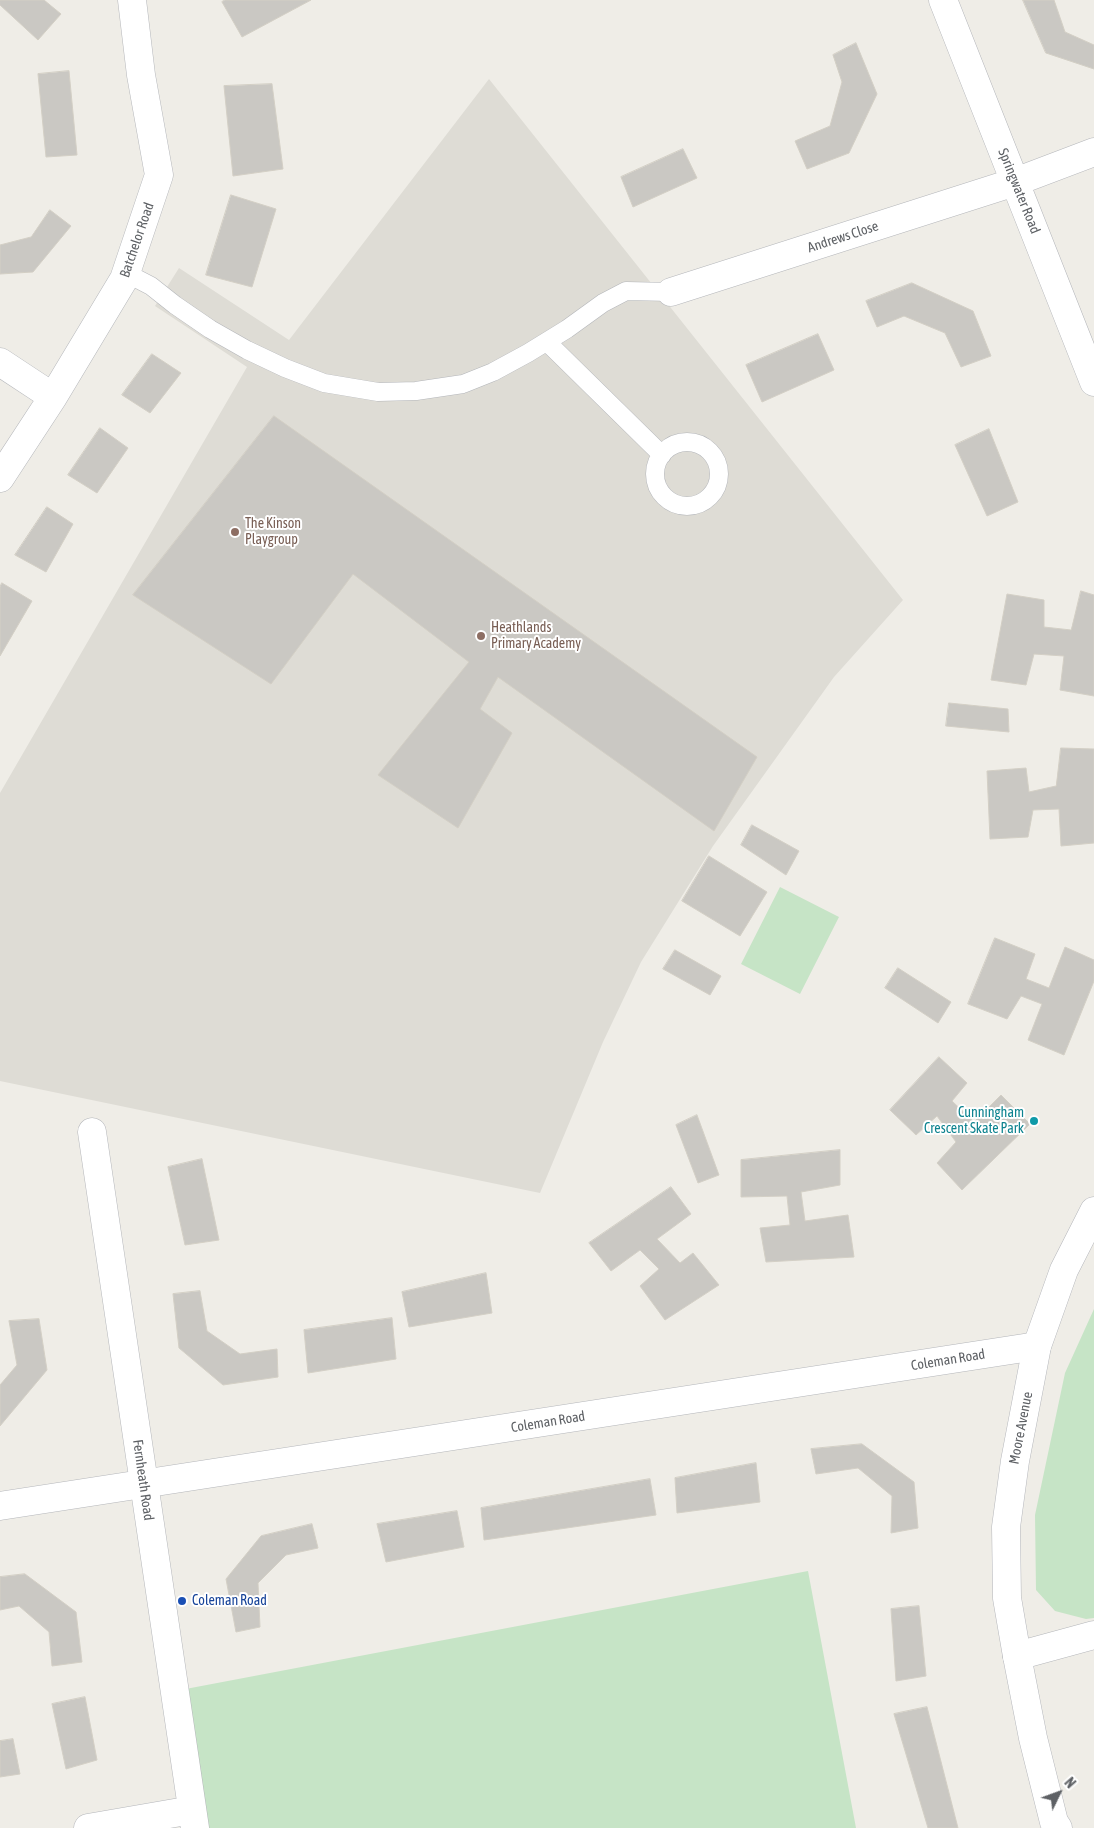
<!DOCTYPE html>
<html>
<head>
<meta charset="utf-8">
<style>
  body { margin:0 }
  #map { position:relative; width:1094px; height:1828px; overflow:hidden; background:#efede7; font-family:"Asap Condensed",sans-serif }
  canvas { display:block }
  .north { position:absolute; left:1034px; top:1768px; width:50px; height:50px; -webkit-text-stroke:4px #fff; paint-order:stroke; rotate:48deg; font-size:14px; font-weight:700; line-height:20px; text-align:center; color:#5e6165 }
  .north::after { content:''; display:block; margin:auto; width:18px; height:22px; background:#5e6165; clip-path:polygon(50% 0,100% 100%,50% 72%,0 100%) }
</style>
</head>
<body>
<div id="map">
<canvas width="1094" height="1828"></canvas>
<div class="north">N</div>
</div>
<script>
const context = document.querySelector('canvas').getContext('2d');
context.lineJoin = 'round';
function fill(path, color) {
  context.fillStyle = color;
  context.fill(path, 'evenodd');
}
function strokePath(path, color, width, dash) {
  context.strokeStyle = color;
  context.lineWidth = width;
  context.lineCap = dash ? 'butt' : 'round';
  context.setLineDash(dash || []);
  context.stroke(path);
}
function label(font, color, halo, rows, align = 'center') {
  context.font = font + ' "Asap Condensed",sans-serif';
  context.lineWidth = 4;
  context.setLineDash([]);
  context.textBaseline = 'middle';
  context.strokeStyle = halo;
  context.fillStyle = color;
  for (const [text, x, y, turn = 0] of rows) {
    context.save();
    context.translate(x, y);
    context.rotate((+turn || 0) * Math.PI / 180);
    context.textAlign = isNaN(turn) ? turn : align;
    if (halo) context.strokeText(text, 0, 0);
    context.fillText(text, 0, 0);
    context.restore();
  }
}
fill(new Path2D(`
  M489 79 903 600 834 677 713 846 641 962 603 1042 540 1193 0 1081V793L247 367 155 306 179 268 289 340Z`), '#dedcd5');
fill(new Path2D(`
  M780 887 839 917 800 994 741 964Z
  M1094 1309V1618L1086 1619 1055 1611 1036 1590 1035 1515 1065 1373Z
  M808 1571 856 1828H195L175 1691Z`), '#c6e4c6');
const building = new Path2D(`
  M0 0H44L61 14 38 40 0 5Z
  M225 0H311L242 37 222 2Z
  M1023 0H1054L1065 32 1094 45V69L1046 53Z
  M856 43 877 94 849 153 807 169 795 141 830 126 842 82 833 55Z
  M69 71 77 155 46 157 38 74Z
  M272 84 283 169 233 176 224 86Z
  M683 149 697 178 633 207 621 177Z
  M231 195 276 209 252 287 206 275Z
  M50 210 71 226 33 272 0 274V245L31 237Z
  M912 283 973 311 991 356 961 367 945 333 904 316 877 327 866 301Z
  M818 334 834 370 762 402 746 365Z
  M152 354 181 373 150 413 122 395Z
  M274 416 757 757 714 831 498 677 480 709 512 733 458 828 378 775 469 662 353 574 271 684 133 595Z
  M100 428 128 448 97 493 68 475Z
  M989 429 1018 502 987 516 955 445Z
  M47 507 73 524 46 572 15 555Z
  M2 583 32 601 0 656V587Z
  M1081 591 1094 595V696L1060 690 1064 656 1034 654 1026 685 991 680 1007 594 1044 600V627L1071 630Z
  M949 703 1008 709 1009 732 946 726Z
  M1061 748 1094 749V843L1061 846 1059 809 1033 810 1028 837 990 839 987 771 1026 768 1029 792 1056 786Z
  M752 825 799 851 786 875 741 845Z
  M709 856 767 892 740 936 682 901Z
  M995 938 1035 954 1026 979 1049 988 1065 947 1094 960V981L1064 1055 1028 1040 1042 1004 1021 996 1007 1019 968 1004Z
  M675 950 721 976 710 995 663 969Z
  M898 968 951 1002 938 1023 885 988Z
  M939 1057 967 1083 952 1101 974 1122 1001 1095 1030 1124 962 1190 937 1163 956 1142 937 1116 916 1135 890 1110Z
  M697 1115 719 1175 698 1183 676 1125Z
  M840 1150V1185L801 1192 805 1221 848 1215 854 1257 766 1262 760 1228 790 1225 787 1196 741 1197V1160Z
  M202 1159 219 1240 185 1245 168 1167Z
  M671 1187 691 1214 657 1239 680 1263 693 1253 719 1285 665 1320 640 1286 659 1269 640 1250 611 1271 589 1243Z
  M486 1273 492 1313 409 1327 402 1292Z
  M200 1291 207 1331 240 1354 277 1349 278 1377 223 1385 179 1348 173 1294Z
  M392 1318 396 1359 308 1373 304 1330Z
  M39 1319 47 1370 0 1426V1385L17 1365 9 1321Z
  M862 1444 914 1482 918 1528 891 1533 892 1496 858 1468 816 1474 811 1449Z
  M756 1463 760 1502 677 1513 675 1478Z
  M650 1479 656 1515 484 1540 481 1508Z
  M457 1511 464 1547 386 1562 377 1524Z
  M312 1524 318 1548 286 1555 258 1583 260 1627 236 1632 226 1579 261 1536Z
  M25 1574 76 1612 82 1662 52 1666 49 1632 19 1606 0 1610V1577Z
  M919 1606 926 1676 896 1681 891 1609Z
  M85 1697 97 1760 66 1769 52 1704Z
  M927 1707 958 1828H928L894 1714Z
  M13 1739 20 1774 0 1777V1741Z`);
fill(building, '#cac8c3');
strokePath(building, '#d3cfc5', 1);
const lane = new Path2D(`
  M126 273 151 286 175 305 210 329 247 350 285 368 324 383 378 392 416 391 463 384 493 372 528 353 567 329 603 303 626 291 671 292
  M547 342 662 455
  M655 474a32 32 0 1 1 64 0a32 32 0 1 1-64 0Z`);
const street = new Path2D(`
  M943 0 1094 382
  M671 292 1015 182 1094 152
  M0 362 53 397
  M0 478 53 397 124 279 159 175 141 75 132 0
  M92 1132 195 1828
  M0 1506 1037 1346
  M1017 1656 1094 1635
  M88 1828 192 1810`);
const secondary = new Path2D(`
  M1058 1828 1054 1822 1033 1738 1017 1656 1007 1598 1006 1527 1015 1461 1037 1346 1064 1270 1094 1211`);
strokePath(lane, '#b4b6ba', 19);
strokePath(street, '#b4b6ba', 29);
strokePath(secondary, '#b3b5ba', 29);
strokePath(lane, '#fff', 18);
strokePath(street, '#fff', 28);
strokePath(secondary, '#fff', 28);
for (const [x, y, r, color] of [
  [235,532,5,"#8d6e63"],
  [481,636,5,"#8d6e63"],
  [1034,1121,5,"#0f9aa8"],
  [182,1601,5,"#1a4fb4"]
]) {
  const dot = new Path2D();
  dot.arc(x, y, r, 0, 2 * Math.PI);
  context.fillStyle = color;
  context.fill(dot);
  strokePath(dot, '#fff', 2);
}
label('14px', '#5e6165', '#fff', [
  ["Springwater Road",1019,191,68],
  ["Andrews Close",843,237,-18],
  ["Batchelor Road",137,240,-71],
  ["Coleman Road",948,1360,-9],
  ["Coleman Road",548,1422,-9],
  ["Moore Avenue",1021,1428,-79],
  ["Fernheath Road",143,1480,82]
]);
label('14px', '#785e54', '#fff', [
  ["The Kinson",245,524],
  ["Playgroup",245,540],
  ["Heathlands",491,628],
  ["Primary Academy",491,644]
], 'left');
label('14px', '#0d838f', '#fff', [
  ["Cunningham",1024,1113],
  ["Crescent Skate Park",1024,1129]
], 'right');
label('14px', '#164399', '#fff', [
  ["Coleman Road",192,1601]
], 'left');
</script>
</body>
</html>
